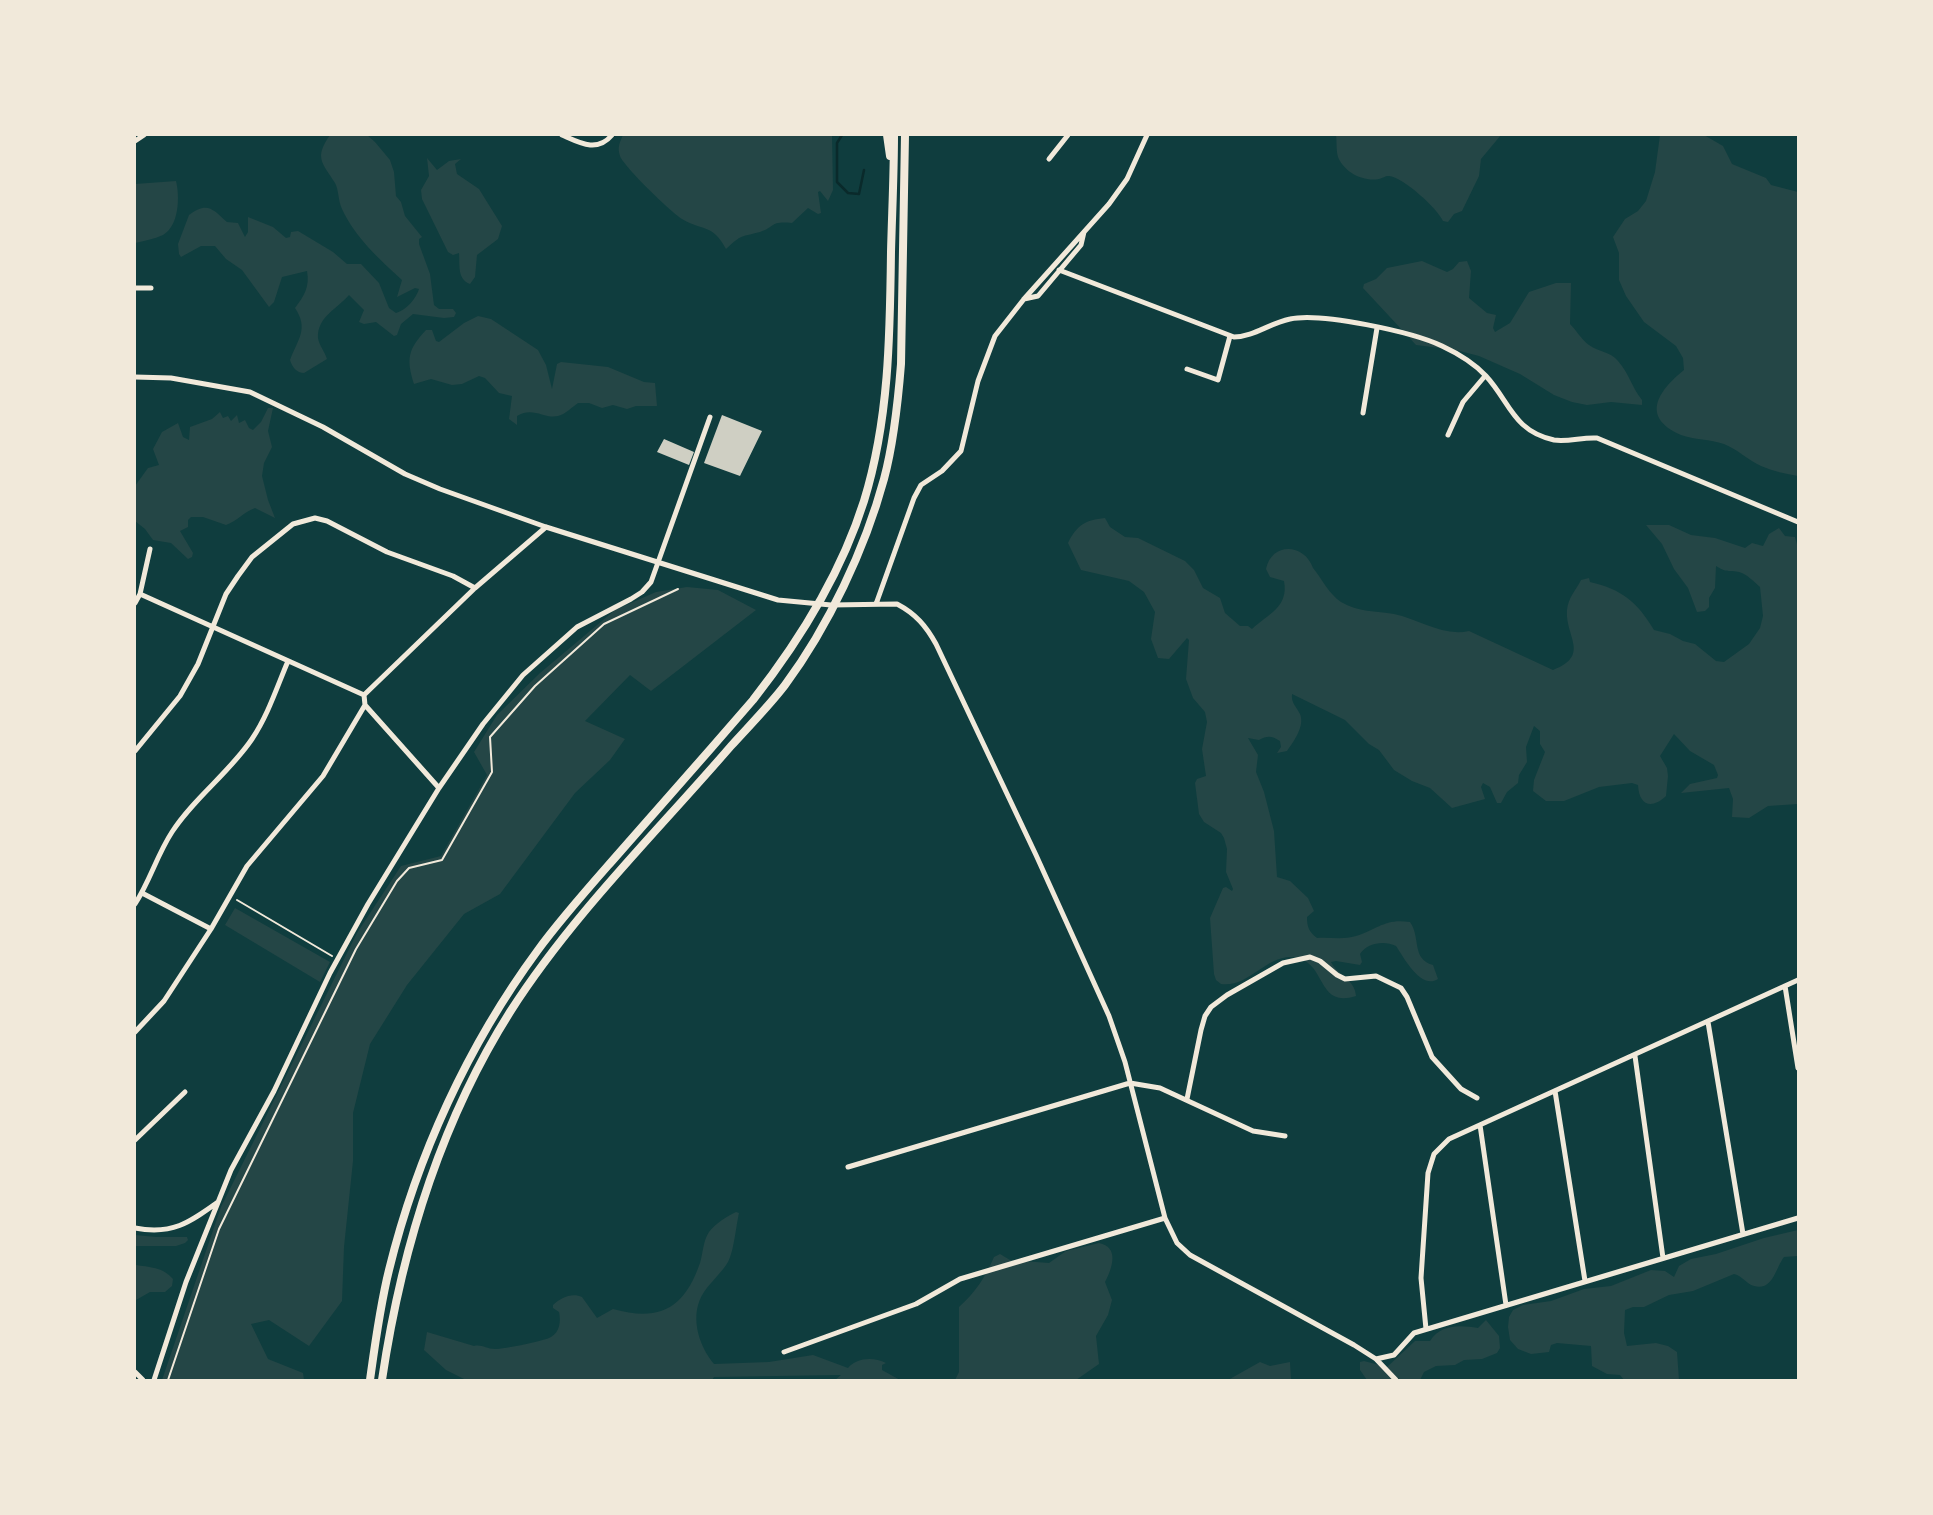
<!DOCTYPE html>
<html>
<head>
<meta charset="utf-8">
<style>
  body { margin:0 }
  #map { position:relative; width:1933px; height:1515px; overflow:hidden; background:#0f3d3e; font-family:"Exo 2",sans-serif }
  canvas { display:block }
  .frame { position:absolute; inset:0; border:136px solid #f1e9da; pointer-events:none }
</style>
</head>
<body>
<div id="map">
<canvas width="1933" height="1515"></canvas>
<div class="frame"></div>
</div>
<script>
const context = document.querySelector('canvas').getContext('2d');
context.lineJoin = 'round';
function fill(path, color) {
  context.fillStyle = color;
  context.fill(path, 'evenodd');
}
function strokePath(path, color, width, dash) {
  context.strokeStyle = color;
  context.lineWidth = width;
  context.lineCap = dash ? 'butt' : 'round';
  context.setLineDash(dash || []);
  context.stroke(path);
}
fill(new Path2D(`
  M330 135H367L375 142 390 160 394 172 396 196 401 202 405 216 422 237 419 239V244L430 274 434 305 439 309H453L456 313 454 317 444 318 413 314 401 324 397 335 394 336 376 322 364 324 359 322 364 310 349 295C337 309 317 317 318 338 319 345 325 352 327 359L304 373C297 373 292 367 290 360 298 339 309 329 295 308 304 296 310 287 307 271L282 277 274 302 269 307 242 270 226 259 215 246H201L181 257 179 254 178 244 189 215C207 201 213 209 227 222L238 223 245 237 248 232V217L273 227 286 238 290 237 291 232 298 231 333 252 347 264H361L379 283 389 308 396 313C406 310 416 299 419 289L415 288 397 297 402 280C379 259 355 237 342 209 338 201 339 190 335 183 322 162 314 158 330 135Z
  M623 135H832L833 190 828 201 820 191 818 192 821 213 818 214 808 208 792 223C769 221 776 227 760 232 741 237 742 234 726 249 712 223 704 232 682 219 671 212 624 167 620 156 617 147 620 142 623 135Z
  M1336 135H1501L1481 159 1479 176 1462 211 1454 214 1448 222 1443 221C1438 209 1403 177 1389 176 1384 176 1384 178 1379 179 1363 182 1344 172 1338 157 1336 150 1337 142 1336 135Z
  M1660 135H1704L1723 146 1732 164 1766 178 1771 185 1798 192V476C1786 474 1773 471 1761 466 1748 460 1737 449 1724 444 1710 439 1694 440 1681 435 1640 417 1658 391 1684 370L1683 358 1676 346 1644 322 1626 296 1619 280V253L1613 237 1625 219 1638 211 1646 201 1655 172Z
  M427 158 437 170 449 161 461 159 455 164 457 174 479 189 502 226 498 239 477 255 475 277 470 284C457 279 460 265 459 253L453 255 448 252 422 199 421 190 429 176Z
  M176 181C180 197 179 226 163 235 154 239 144 241 135 243V184Z
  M1422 261 1447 272 1453 269 1459 262 1467 261 1471 271 1469 298 1487 313 1496 315 1493 328 1495 332 1510 323 1529 292 1556 283H1571L1570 324C1576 330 1582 340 1589 345 1598 352 1610 351 1618 361 1629 373 1632 388 1642 400V405L1611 402 1587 405 1572 402 1554 395 1520 374 1479 356 1456 350 1416 345 1363 288 1364 284 1376 279 1387 268Z
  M478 316 491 319 538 350 546 365 552 389 557 364 561 362 608 367 644 382 655 383 657 406H636L627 409 613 405 602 408 589 403H578C572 407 566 414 558 416 544 419 533 406 517 416V425L509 419 512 396 499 393 485 378 479 376 462 384 452 385 431 379 414 384C406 359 408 349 426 330H432L436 341 439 342 464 323Z
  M268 408H273L268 431 272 447 264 463 262 476 268 500 275 518 255 508C244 512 237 521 226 525L203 517H191L188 520V527L180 531 193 553 192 557 188 559 171 543 153 540 145 529 135 521V486L148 468 159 465 153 449 162 432 178 423 183 437 189 440 190 427 212 419 220 412 223 418 228 416 231 421 237 415 239 423 245 420 249 428 253 430 261 422Z
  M1105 518 1110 527 1125 537 1138 538 1185 561 1194 570 1203 588 1220 598 1225 613 1240 626H1248L1252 629C1268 614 1289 607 1284 581L1270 577 1266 569C1272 541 1305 544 1313 568 1322 579 1329 594 1341 602 1358 612 1376 611 1394 614 1419 619 1443 637 1469 631L1553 670C1591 655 1565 637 1567 610 1568 598 1576 590 1581 580L1589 578 1590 582C1622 589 1638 603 1654 630L1670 634 1683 641 1695 644 1716 661 1724 662 1749 644 1760 628 1763 616 1760 587C1754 582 1747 574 1739 572 1727 569 1729 574 1716 566L1715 588 1709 598V607L1705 611 1697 612 1688 588 1674 569 1662 544 1646 525H1669L1691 535 1715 538 1745 548 1752 543 1763 546 1769 534 1779 528 1785 536 1795 537 1798 548V804L1768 806 1749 818 1732 817 1733 799 1729 788 1681 793 1690 784 1717 778 1718 775 1714 765 1690 751 1674 734 1660 756 1667 768 1668 776 1666 796C1651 810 1639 805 1638 785L1632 783 1599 787 1564 801H1546L1533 791 1534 780 1545 752 1540 744V731L1534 726 1526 747 1527 762 1519 775 1518 783 1507 792 1501 803H1497L1490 787 1483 783 1481 787 1485 799 1452 808 1430 788 1412 781 1394 770 1379 750 1369 744 1345 720 1292 694C1291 703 1296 706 1300 714 1305 726 1294 741 1287 751L1277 753 1281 747 1280 741C1272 736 1268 735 1259 740L1248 738 1258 755 1256 772 1264 792 1274 831 1277 877 1290 881 1308 898 1314 911 1307 917C1307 927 1309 932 1317 938 1330 937 1343 940 1356 936 1378 929 1385 918 1410 922 1421 937 1411 959 1433 965L1438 979C1421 990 1404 958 1396 946 1384 940 1367 943 1360 954L1362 962 1360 965 1336 961 1331 962C1338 976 1355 979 1356 996 1315 1009 1328 961 1293 957 1266 955 1248 988 1221 984L1216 980 1214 974 1210 918 1223 888 1226 887 1232 891 1233 889 1226 872 1227 849 1224 838 1221 833 1204 822 1199 814 1195 783 1197 779 1206 776 1202 749 1207 722 1205 712 1193 698 1186 679 1189 640 1187 638 1169 659 1158 658 1151 639 1155 612 1144 592 1129 581 1081 570 1068 543C1077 525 1085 520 1105 518Z
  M687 587 718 590 756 610 651 691 630 675 585 721 625 739 610 760 575 793 500 894 464 914 407 985 370 1044 353 1113V1161L344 1247 342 1301 309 1346 269 1320 251 1324 268 1359 303 1373 304 1380H162L221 1207 357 933 401 866 441 856 487 775 474 752 497 715 540 673 615 610 656 592Z
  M235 908 330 962 320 982 225 925Z
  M736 1212 739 1213C736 1226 734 1251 728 1262 723 1271 710 1283 704 1292 689 1314 698 1345 714 1364L769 1362 813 1355 848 1368C857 1357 874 1357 886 1363L882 1365V1370L900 1380H835L841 1375 714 1377 712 1380H466L446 1370 424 1350 427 1332 474 1346C482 1344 486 1349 495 1349 504 1349 545 1341 551 1337 560 1332 561 1321 559 1312L553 1308V1305C560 1298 572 1292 582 1297L597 1318 613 1309C659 1322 684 1309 700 1263 703 1253 703 1241 709 1232 715 1224 727 1216 736 1212Z
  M1798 1230V1256L1784 1257C1775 1269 1773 1291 1754 1286 1746 1284 1743 1276 1734 1274L1693 1291 1669 1295 1644 1307H1633L1625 1310 1624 1333 1627 1346 1656 1343 1668 1346 1677 1352 1679 1380H1624L1620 1375 1607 1374 1592 1366 1591 1346 1557 1343 1551 1345 1549 1352 1531 1354 1518 1349 1510 1340 1508 1327 1509 1317 1513 1310 1523 1305 1551 1301 1584 1289 1611 1286 1651 1270 1665 1271 1674 1277 1679 1266 1691 1259 1716 1254 1764 1238Z
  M135 1235 156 1237H187L188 1240 185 1243 176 1246H135Z
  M1099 1243C1119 1247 1113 1267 1105 1282L1112 1300 1108 1315 1096 1336 1099 1364 1076 1380H955L959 1372V1307C975 1293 986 1276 994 1257L1000 1254 1010 1260 1049 1263 1066 1251Z
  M135 1265C149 1267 163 1267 173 1279L172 1286 165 1292H150L136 1300Z
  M1486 1320 1499 1336 1500 1348 1497 1353 1482 1359 1464 1360 1455 1365 1436 1366 1424 1372 1420 1380H1367L1360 1370V1362L1364 1361 1387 1367 1415 1341H1430C1441 1324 1460 1325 1478 1328Z
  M1260 1362 1270 1366 1290 1362 1291 1380H1228Z`), '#244646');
strokePath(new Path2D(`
  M842 135 837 143V182L848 193 859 194 864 170`), '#0a2a2b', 2.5);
fill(new Path2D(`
  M722 415 762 431 740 476 704 463Z
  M664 439 694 452 689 465 657 452Z`), '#cfcfc3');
strokePath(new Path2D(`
  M237 900 332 956
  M168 1380 219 1229 356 949 397 881 409 868 442 860 492 772 490 737 535 686 604 624 678 589`), '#f1e9da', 2);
strokePath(new Path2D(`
  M562 135C580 143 597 153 612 135
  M135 141 144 135
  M1049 159 1068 135
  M1059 270 1234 337C1253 337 1270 323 1290 319 1320 312 1413 332 1442 346 1457 353 1474 363 1486 376 1510 402 1513 431 1554 440 1569 442 1582 437 1597 438L1798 522
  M135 288H151
  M1024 299 1038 296 1081 245 1084 232
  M1187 369 1218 380 1230 336
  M135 377 171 378 250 392 323 427 405 474 440 489 546 527 778 600 831 605 897 604C916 614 926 626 936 644L1036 855 1109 1016 1125 1062 1165 1218 960 1279 916 1304 784 1352
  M1363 413 1377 328
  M1448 435 1463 402 1485 376
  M140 594 364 695
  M135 603 140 594 150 549
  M876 604 914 498 921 485 942 471 961 451 978 381 995 336 1024 299 1109 204 1127 179 1147 135
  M365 705 439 788
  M135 751 180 696 198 664 226 594 238 576 252 557 293 524 315 518 327 521 387 552 453 576 475 588
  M142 893 211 929
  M135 904C150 881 157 855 172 832 194 798 229 773 252 739 268 715 277 687 288 661
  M1785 986 1798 1068
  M1708 1022 1743 1234
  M135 1032 164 1001 211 929 247 866 323 776 365 705 364 695 475 588 546 527
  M1635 1056 1663 1258
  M1555 1091 1585 1281
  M1187 1099 1201 1030 1205 1016 1211 1007 1227 995 1283 963 1310 957 1320 961 1337 975 1345 979 1376 976 1401 988 1407 997 1432 1057 1461 1089 1477 1098
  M1480 1125 1506 1305
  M135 1140 185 1092
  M848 1167 1130 1083 1160 1088 1253 1131 1285 1136
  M1165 1218 1177 1243 1190 1255 1354 1345 1376 1359 1396 1380
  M135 1228C172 1235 189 1223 218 1202
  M1426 1329 1421 1278 1428 1173 1434 1154 1449 1139 1798 980
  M1376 1359 1394 1355 1414 1333 1798 1218
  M135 1372 143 1380
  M154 1380 186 1282 231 1170 274 1091 330 973 368 904 439 788 483 724 523 675 577 627 631 599 642 592 651 582 710 417`), '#f1e9da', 5);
strokePath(new Path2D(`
  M887 135 890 156
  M370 1380C375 1344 380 1306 389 1270 417 1156 468 1045 538 950 563 916 592 884 620 852 664 802 709 751 753 700 800 640 841 574 864 501 889 420 890 336 891 252 892 213 894 174 894 135
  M382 1380C401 1252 440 1123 510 1012 572 915 656 833 731 746 749 726 769 706 785 685 828 627 865 549 884 479 894 442 898 402 901 364L905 135`), '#f1e9da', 8);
</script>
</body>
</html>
